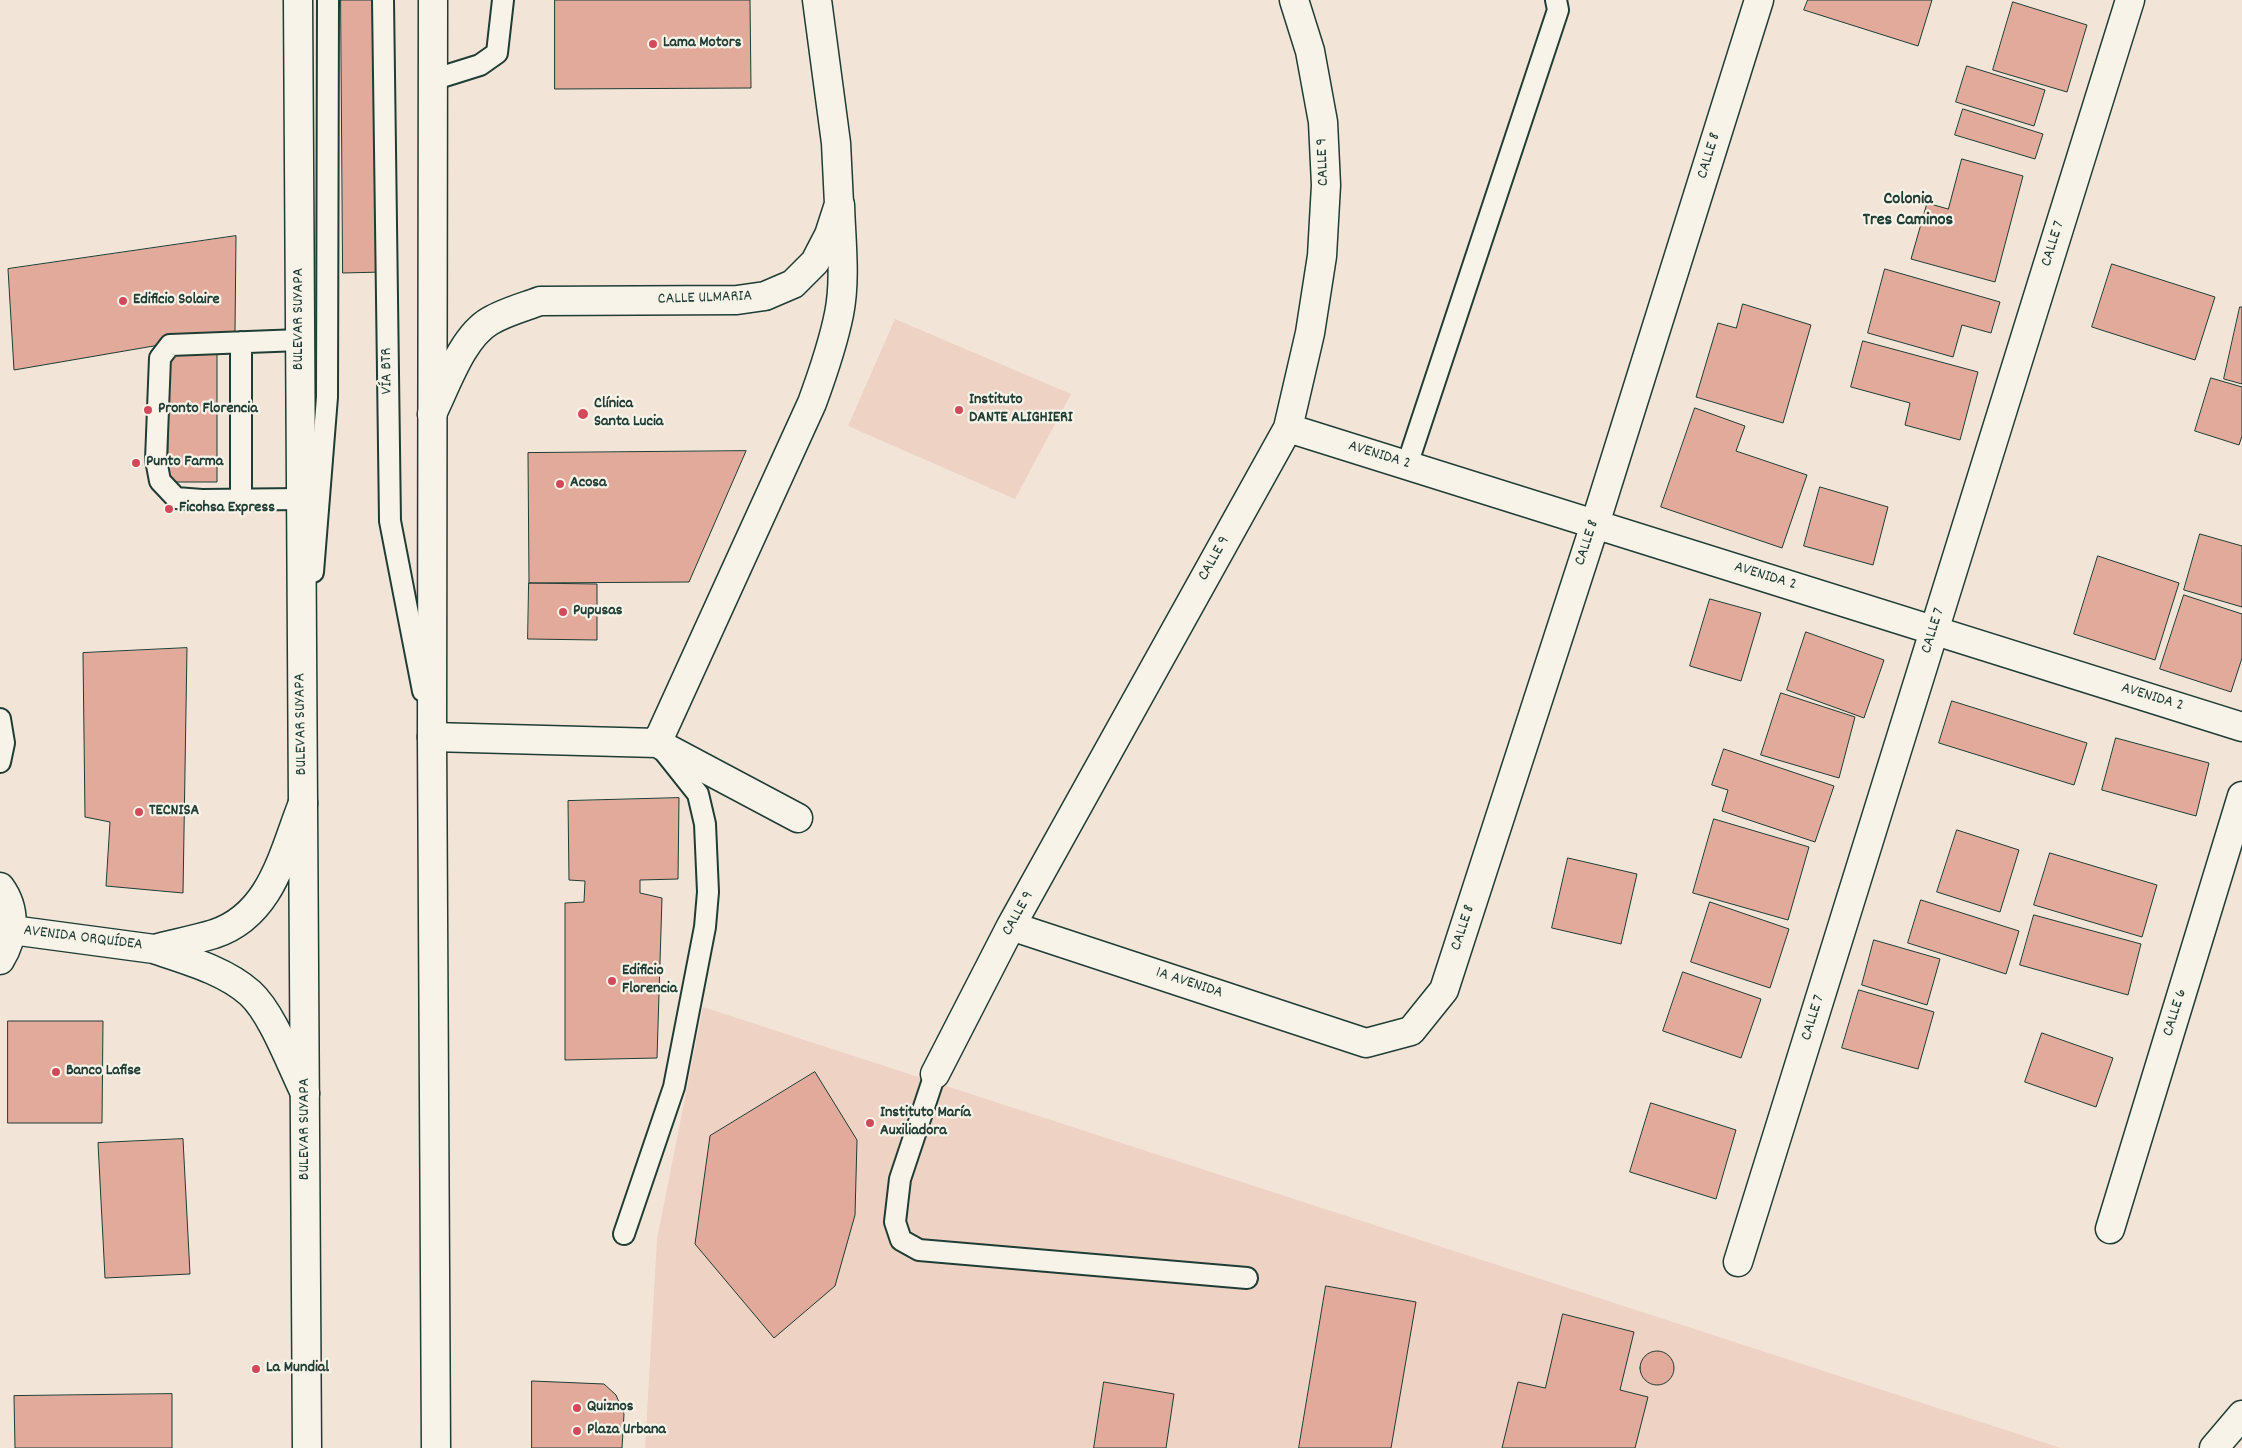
<!DOCTYPE html>
<html>
<head>
<meta charset="utf-8">
<style>
  body { margin:0 }
  canvas { display:block; background:#f3e4d8 }
</style>
</head>
<body>
<canvas width="2242" height="1448"></canvas>
<script>
const context = document.querySelector('canvas').getContext('2d');
context.lineJoin = 'round';
function fill(path, color) {
  context.fillStyle = color;
  context.fill(path, 'evenodd');
}
function strokePath(path, color, width, dash) {
  context.strokeStyle = color;
  context.lineWidth = width;
  context.lineCap = dash ? 'butt' : 'round';
  context.setLineDash(dash || []);
  context.stroke(path);
}
function label(font, color, halo, rows, align = 'center') {
  context.font = font + ' Dekko,sans-serif';
  context.lineWidth = 4.5;
  context.setLineDash([]);
  context.textBaseline = 'middle';
  context.strokeStyle = halo;
  context.fillStyle = color;
  for (const [text, x, y, turn = 0] of rows) {
    context.save();
    context.translate(x, y);
    context.rotate((+turn || 0) * Math.PI / 180);
    context.textAlign = isNaN(turn) ? turn : align;
    if (halo) context.strokeText(text, 0, 0);
    context.fillText(text, 0, 0);
    context.restore();
  }
}
fill(new Path2D(`
  M895 319 1071 394 1015 499 848 426Z
  M703 1007 2061 1448H645L657 1239Z`), '#eed3c5');
const building = new Path2D(`
  M341 0H381L383 272 343 273Z
  M555 0H750L751 88 555 89Z
  M1808 0H1932L1918 46 1804 10Z
  M2013 2 2087 25 2067 92 1993 70Z
  M1967 66 2045 90 2034 126 1956 102Z
  M1963 109 2043 134 2035 159 1955 135Z
  M1962 159 2023 176 1995 282 1911 259 1927 203 1948 209Z
  M236 236 235 332 14 370 8 269Z
  M2112 264 2215 297 2195 360 2092 327Z
  M1885 269 2000 302 1991 333 1962 325 1953 357 1868 333Z
  M1743 304 1811 325 1783 423 1696 397 1718 323 1736 328Z
  M2240 307H2242V384L2224 379Z
  M1863 341 1978 372 1960 440 1905 425 1910 403 1851 387Z
  M169 348H217V482H168Z
  M2211 378 2242 387V436L2239 445 2195 431Z
  M1695 408 1745 426 1736 451 1807 475 1782 548 1661 507Z
  M746 451 689 582 529 583 528 453Z
  M1820 487 1888 507 1873 565 1804 546Z
  M2200 534 2242 546V607L2184 590Z
  M2098 556 2179 583 2155 660 2074 634Z
  M529 583 597 584V640L528 639Z
  M2184 595 2242 614V658L2231 692 2160 669Z
  M1710 599 1761 613 1741 681 1690 666Z
  M1806 632 1884 660 1864 718 1787 690Z
  M187 648 183 893 106 886 110 822 85 817 83 653Z
  M1781 693 1855 717 1839 778 1761 755Z
  M1952 701 2087 743 2074 785 1939 743Z
  M2116 738 2209 763 2196 816 2102 790Z
  M1724 749 1834 786 1815 842 1722 811 1728 790 1712 785Z
  M679 798 678 879 640 880V893L662 898 657 1058 565 1060V903L584 902 585 881 569 880 568 801Z
  M1714 819 1809 847 1788 920 1693 893Z
  M1957 830 2019 850 2000 912 1937 892Z
  M2050 853 2157 885 2142 937 2034 905Z
  M1568 858 1637 874 1621 944 1552 928Z
  M1921 900 2019 931 2006 974 1908 943Z
  M1710 902 1789 929 1770 988 1691 962Z
  M2034 915 2141 944 2128 995 2020 965Z
  M1874 940 1940 959 1927 1005 1862 985Z
  M1683 972 1761 999 1741 1058 1663 1031Z
  M1859 990 1934 1012 1918 1069 1842 1048Z
  M8 1021H103L102 1123H8Z
  M2042 1033 2113 1058 2096 1107 2025 1082Z
  M815 1072 857 1140 855 1215 835 1286 774 1338 695 1244 710 1136Z
  M1651 1103 1736 1130 1716 1199 1630 1172Z
  M183 1139 190 1274 105 1278 98 1143Z
  M1326 1286 1416 1302 1391 1448H1299Z
  M1563 1314 1634 1332 1620 1390 1648 1397 1635 1448H1502L1518 1382 1545 1388Z
  M1640 1368a17 17 0 1 1 34 0a17 17 0 1 1-34 0Z
  M532 1381 604 1384 616 1395 624 1414 622 1448H532Z
  M1104 1382 1174 1394 1166 1448H1094Z
  M172 1394V1448H15L14 1396Z`);
fill(building, '#e2aa9a');
strokePath(building, '#1f3d34', 1);
const service = new Path2D(`
  M383 0 390 521 423 691
  M432 80 480 65 497 53 503 0
  M300 340 170 345 160 358 156 460 160 481 176 498 202 500 302 499
  M241 342V500
  M1407 465 1558 10 1556 0
  M313 572 327 397 328 0
  M0 719 4 743 0 762
  M935 1074 900 1179 895 1222 901 1240 919 1250 1247 1278
  M624 1234 674 1087 705 927 708 892 705 824 698 794 663 750`);
const minor = new Path2D(`
  M1288 428 2242 727
  M432 737 657 743 798 818
  M657 743 812 403C823 373 833 344 839 314 846 279 841 240 840 205
  M303 803C283 853 272 915 214 934 194 940 173 944 154 949 186 960 224 970 250 993 273 1014 291 1065 305 1093
  M0 887C17 910 14 937 0 960
  M1011 926 1366 1043 1411 1031 1444 990 1595 524 1759 0
  M12 930 154 949
  M935 1074 1011 926 1288 428 1310 333 1322 256 1326 185 1323 122 1310 51 1294 0
  M2110 1229 2242 796
  M1738 1262 2130 0`);
const tertiary = new Path2D(`
  M432 414C446 386 462 337 490 321 505 312 524 307 540 301L737 300 765 296 793 284 815 262 829 235 839 204 836 143 817 0
  M2214 1448 2242 1415`);
const primary = new Path2D(`
  M298 0 307 1448
  M433 0 432 737 436 1448`);
strokePath(service, '#1f3d34', 24);
strokePath(minor, '#1f3d34', 31);
strokePath(tertiary, '#1f3d34', 31);
strokePath(primary, '#1f3d34', 31);
strokePath(service, '#f7f3e8', 20);
strokePath(minor, '#f7f3e8', 28);
strokePath(tertiary, '#f7f3e8', 28);
strokePath(primary, '#f7f3e8', 28);
for (const [x, y, r, color] of [
  [653,44,5,"#d1495b"],
  [123,301,5,"#d1495b"],
  [148,410,5,"#d1495b"],
  [959,410,5,"#d1495b"],
  [583,414,6,"#d1495b"],
  [136,463,5,"#d1495b"],
  [560,484,5,"#d1495b"],
  [169,509,5,"#d1495b"],
  [563,612,5,"#d1495b"],
  [139,812,5,"#d1495b"],
  [612,981,5,"#d1495b"],
  [56,1072,5,"#d1495b"],
  [870,1123,5,"#d1495b"],
  [256,1369,5,"#d1495b"],
  [577,1408,5,"#d1495b"],
  [577,1431,5,"#d1495b"]
]) {
  const dot = new Path2D();
  dot.arc(x, y, r, 0, 2 * Math.PI);
  context.fillStyle = color;
  context.fill(dot);
  strokePath(dot, '#f7f3e8', 2);
}
label('bold 16px', '#1f3d34', '#f7f3e8', [
  ["Lama Motors",663,44],
  ["Edificio Solaire",133,301],
  ["Instituto",969,401],
  ["DANTE ALIGHIERI",969,419],
  ["Clínica",594,405],
  ["Santa Lucia",594,423],
  ["Pronto Florencia",158,410],
  ["Punto Farma",146,463],
  ["Acosa",570,484],
  ["Ficohsa Express",179,509],
  ["Pupusas",573,612],
  ["TECNISA",149,812],
  ["Edificio",622,972],
  ["Florencia",622,990],
  ["Banco Lafise",66,1072],
  ["Instituto María",880,1114],
  ["Auxiliadora",880,1132],
  ["La Mundial",266,1369],
  ["Quiznos",587,1408],
  ["Plaza Urbana",587,1431]
], 'left');
label('16px', '#1f3d34', '#f7f3e8', [
  ["CALLE 8",1710,156,-73],
  ["CALLE 9",1324,162,-92],
  ["CALLE 7",2054,244,-73],
  ["CALLE ULMARIA",705,299,-2],
  ["BULEVAR SUYAPA",300,319,-90],
  ["VÍA BTR",388,371,-91],
  ["AVENIDA 2",1379,456,17],
  ["CALLE 8",1588,543,-72],
  ["CALLE 9",1215,559,-61],
  ["AVENIDA 2",1765,577,17],
  ["CALLE 7",1934,631,-73],
  ["AVENIDA 2",2152,698,17],
  ["BULEVAR SUYAPA",302,724,-91],
  ["CALLE 9",1019,914,-61],
  ["CALLE 8",1464,928,-72],
  ["AVENIDA ORQUÍDEA",83,939,7],
  ["1A AVENIDA",1189,984,18],
  ["CALLE 6",2176,1013,-73],
  ["CALLE 7",1814,1018,-73],
  ["BULEVAR SUYAPA",306,1129,-90]
]);
label('bold 18px', '#1f3d34', '#f7f3e8', [
  ["Colonia",1908,201],
  ["Tres Caminos",1908,222]
]);
</script>
</body>
</html>
